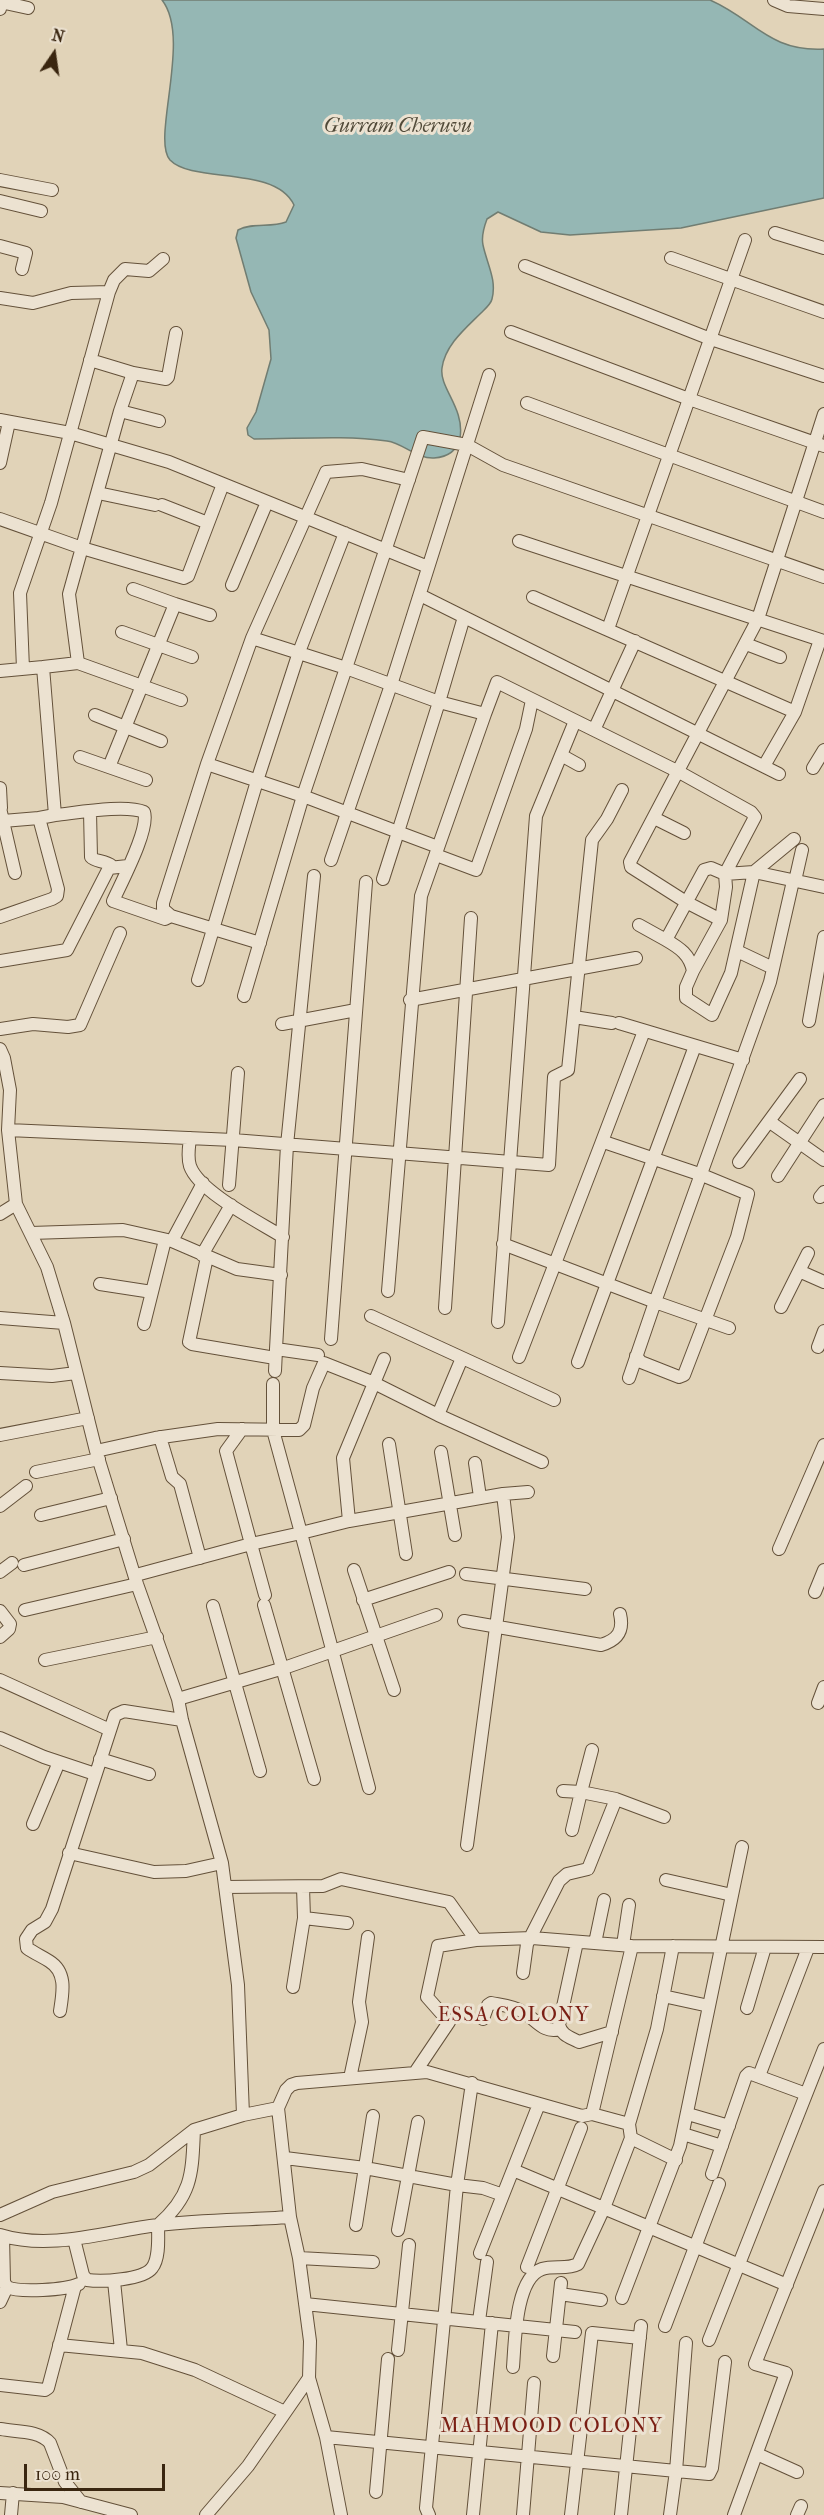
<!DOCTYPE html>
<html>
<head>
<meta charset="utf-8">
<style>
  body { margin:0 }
  #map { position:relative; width:824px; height:2515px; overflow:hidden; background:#e1d3b8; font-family:"IM FELL French Canon",serif }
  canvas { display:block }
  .north { position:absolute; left:24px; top:24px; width:60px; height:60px; -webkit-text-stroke:4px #ece2d1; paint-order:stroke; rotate:13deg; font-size:16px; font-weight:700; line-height:24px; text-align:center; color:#3a2610 }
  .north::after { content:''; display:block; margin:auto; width:21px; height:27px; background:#3a2610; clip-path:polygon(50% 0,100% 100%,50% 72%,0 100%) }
  .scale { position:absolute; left:24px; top:2464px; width:141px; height:27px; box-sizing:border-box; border:3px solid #3a2610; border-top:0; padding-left:8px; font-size:18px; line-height:21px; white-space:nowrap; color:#3a2610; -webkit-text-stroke:4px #ece2d1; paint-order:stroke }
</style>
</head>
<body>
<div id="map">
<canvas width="824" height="2515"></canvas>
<div class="north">N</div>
<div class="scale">100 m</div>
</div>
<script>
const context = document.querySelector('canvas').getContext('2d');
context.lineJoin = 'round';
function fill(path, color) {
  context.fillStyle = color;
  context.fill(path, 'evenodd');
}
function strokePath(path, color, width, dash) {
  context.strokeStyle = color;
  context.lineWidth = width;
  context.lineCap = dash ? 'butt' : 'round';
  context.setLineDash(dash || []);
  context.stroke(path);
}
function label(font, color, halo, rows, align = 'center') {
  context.font = font + ' "IM FELL French Canon",serif';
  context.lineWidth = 6;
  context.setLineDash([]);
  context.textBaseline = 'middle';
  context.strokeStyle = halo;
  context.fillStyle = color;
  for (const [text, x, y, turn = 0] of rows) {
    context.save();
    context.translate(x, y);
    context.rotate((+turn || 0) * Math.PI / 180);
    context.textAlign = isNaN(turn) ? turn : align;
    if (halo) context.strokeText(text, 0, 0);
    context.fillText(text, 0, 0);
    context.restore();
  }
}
const water = new Path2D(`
  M162 0H710C754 19 769 52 824 49V198L681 228 570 235 541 232 498 212 487 219C484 227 481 236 483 245 487 264 497 280 492 299 491 304 485 309 481 313 466 328 445 345 442 368 439 388 465 408 460 438 457 451 447 457 434 458 417 459 403 443 387 441 343 435 299 439 254 439L248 435 247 428 256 412 271 359 269 330 251 292 236 238 238 230C253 222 270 228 286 222L294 205C275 165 193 184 170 160 151 139 192 38 162 0Z`);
fill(water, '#95b7b4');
strokePath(water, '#717d72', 1.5);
const minor = new Path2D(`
  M774 0 788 6 824 9
  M0 9 1 2 28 8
  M0 180 52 190
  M0 201 41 211
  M775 233 824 248
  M0 246 26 253 22 269
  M671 258 824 312
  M525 266 708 338 824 376
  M0 298 33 303 71 293 109 292
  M511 332 689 399 824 446
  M90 360 133 373
  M527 403 824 512
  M120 411 133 373 166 379 168 377 176 333
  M0 420 70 433 169 462 428 567
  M0 463 9 422
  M98 493 155 505
  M162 505 208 523
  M0 519 82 548 184 578 188 576 223 484
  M519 541 824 641
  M232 585 267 502
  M133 589 175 604
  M420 595 779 774
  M533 597 795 712
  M464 617 439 702 485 714 497 682 679 772 751 812 755 817 725 874 726 887 721 920 693 971C690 955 680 948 666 940L704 870 711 868 725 874 754 872 824 887
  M608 629 745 240
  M122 632 192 657
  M252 638 326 472 362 469 409 480
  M746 644 780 657
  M78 663 69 594 120 411 159 421
  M43 667 78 663 181 700
  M23 669 20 593 51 503 109 292 114 280 125 269 149 271 163 259
  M0 671 43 667 55 815 39 818
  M95 715 161 741
  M594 730 635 641
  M561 755 579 765
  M80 757 146 780
  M207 764 303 796 346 668 252 638 207 764 163 903V909L171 916 260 943
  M764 766 795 712 820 640
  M109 767 175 604 210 615
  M813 768 824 750
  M0 788 1 808
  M0 808 15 873
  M90 812 91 857C95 862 105 860 112 866
  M55 815C76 813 125 804 144 812 150 829 121 883 113 901L165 919 171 916
  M654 818 684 833
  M436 855 476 870 526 729 532 700
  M331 860 391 685 489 375
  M314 876 287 1145 276 1349 318 1355
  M383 879 398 832 438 847
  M795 881 802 850
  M0 917 52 899 57 896 58 889 39 818 3 821
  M721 920 686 902 631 867 630 862 758 619 824 414
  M639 925 666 940
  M737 951 773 968
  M0 961 67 950 109 868 128 866
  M693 971 686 987V998L712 1015 731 973 754 872 794 839
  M198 980 257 781 299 652 345 533
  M244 996 303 796 398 832 439 702 346 668 423 437 467 445 503 465 824 577
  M410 1000 636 958
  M574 1017 612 1023
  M809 1021 824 937
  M619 1023 743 1060
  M282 1024 356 1010
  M0 1029 33 1024 68 1027 80 1025 120 933
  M0 1049 4 1058 10 1090 8 1130 16 1204 47 1267 64 1323 96 1451 137 1584 178 1699 182 1720 222 1863 238 1985 243 2115
  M770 1122 824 1160
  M8 1130 233 1140 549 1165 554 1077 568 1070 592 840 607 819 622 790
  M190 1138C189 1147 187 1157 190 1166 199 1192 259 1222 283 1237
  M601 1144 644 1031
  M739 1162 800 1079
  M778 1176 824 1105
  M229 1185 238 1073
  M820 1197 824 1192
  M0 1214 16 1204
  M31 1233 123 1230 172 1241 237 1269 281 1275
  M172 1241 203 1183
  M503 1244 655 1302 770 982 793 881
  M202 1255 231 1205
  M207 1257 189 1342 192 1344 275 1358
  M799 1271 808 1253
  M100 1284 152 1292
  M388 1291 421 896 485 714
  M781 1307 799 1271 824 1282
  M445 1308 471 918
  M371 1316 554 1400
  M0 1318 64 1323
  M498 1322 536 816 575 721
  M144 1324 165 1240
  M331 1339 366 882
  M818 1347 824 1331
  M519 1357 601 1144 604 1142 702 1175 748 1194 737 1237 684 1375 679 1377 641 1362 636 1356
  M578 1362 695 1046
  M275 1371 276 1350
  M0 1373 52 1376 76 1373
  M629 1378 655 1302 729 1328
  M438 1415 462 1358
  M0 1435 88 1418
  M160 1437 172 1477 180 1484 200 1558
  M389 1444 406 1554
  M96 1451 155 1438 218 1429 299 1430 304 1425 313 1388 324 1363 372 1382 438 1415 542 1462
  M441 1452 455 1535
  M475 1463 480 1497
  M36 1472 99 1459
  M503 1494 528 1492
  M0 1506 26 1486
  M41 1515 111 1498
  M349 1521 503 1494 508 1537 467 1845
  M779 1549 824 1445
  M24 1565 124 1539
  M354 1570 394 1690
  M0 1572 12 1563
  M466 1574 585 1589
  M136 1575 251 1544 226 1451 242 1429
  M815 1592 824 1570
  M265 1595 251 1544 301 1533 273 1430V1384
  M363 1600 449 1572
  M264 1605 314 1779
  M213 1606 260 1771
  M25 1610 137 1584
  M0 1611 10 1624 9 1629 0 1637
  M464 1621 601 1645C618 1640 624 1631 620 1614
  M45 1660 157 1637
  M0 1680 110 1730
  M178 1699 284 1668 436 1615
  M818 1703 824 1687
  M0 1738 44 1757 95 1774
  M592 1750 581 1792 616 1799 664 1817
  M100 1759 149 1774
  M369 1788 301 1533 349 1521 343 1458 384 1359
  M563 1791 581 1792 572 1830
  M33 1824 59 1762
  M69 1853 154 1872 186 1871 222 1863
  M666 1880 732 1895
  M225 1887 323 1886 341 1879 449 1902 476 1940
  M303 1887 304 1918
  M577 1942 559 2025C562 2036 570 2037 579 2042L612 2032
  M595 1943 604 1900
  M623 1945 629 1905
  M523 1973 527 1944 559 1881 567 1874 588 1869 616 1799
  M293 1987 304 1918 347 1923
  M663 1996 709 2006
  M747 2008 765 1947
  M60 2011C63 1992 67 1972 49 1961 41 1956 34 1953 27 1948L26 1939 32 1930 45 1922 52 1909 115 1715 124 1711 182 1720
  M483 2019 488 2005 491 2003C501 2005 514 2006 523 2012 536 2019 543 2034 560 2029
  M416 2071 449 2022 427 1997 438 1946 476 1940 532 1938 632 1946 824 1947
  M759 2076 808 1948
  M350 2078 362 2022 359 2002 368 1937
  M592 2114 629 2124 657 2029 673 1946
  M688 2114 729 2126
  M683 2134 722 2146
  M631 2138 676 2160
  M285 2158 365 2168 457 2185 472 2083
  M513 2170 787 2285
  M712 2174 746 2076 749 2073 806 2094
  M0 2215 52 2192 134 2172 149 2165 194 2130 243 2115 278 2108
  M356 2225 373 2116
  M398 2230 418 2122
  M0 2235C51 2251 107 2231 158 2225 202 2220 247 2220 290 2217
  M3 2236 4 2282 7 2287C20 2293 65 2290 79 2284
  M74 2239 83 2275 87 2280C102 2282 143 2280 152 2268 160 2258 158 2237 158 2225 193 2195 192 2172 194 2130
  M480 2253 539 2104
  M299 2258 373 2262
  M527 2267 581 2128
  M114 2281 121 2350
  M560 2294 601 2300
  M622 2298 680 2146 742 1847
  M0 2302 7 2287
  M305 2304 575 2332
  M479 2321 487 2262
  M665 2326 719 2184
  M709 2340 824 2049
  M686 2343 676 2471 709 2474 712 2468 725 2362
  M59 2345 142 2353 195 2370 285 2412
  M398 2350 409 2245
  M553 2356 561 2283
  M513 2367C515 2343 515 2278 542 2269 554 2265 567 2270 578 2264L604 2208 631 2138 629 2124
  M0 2385 45 2390 48 2388 75 2286
  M0 2429C16 2432 39 2430 50 2443L65 2482 81 2502
  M326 2437 676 2471 670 2515
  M757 2454 797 2472
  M376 2492 388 2359
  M0 2493 63 2497 131 2515
  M11 2515 13 2493
  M206 2515 248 2466 309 2378
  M341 2515 326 2437 309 2378 310 2341 299 2258 290 2217 278 2108 286 2090 291 2085 297 2083 427 2072 582 2116 592 2114 632 1946
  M429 2515 426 2508 457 2185 483 2188 503 2195
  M473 2515 492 2323
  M523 2515 534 2383
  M571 2515 592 2333 640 2338
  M621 2515 641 2326
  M734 2515 786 2373 755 2364 824 2191
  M797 2515 801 2506`);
strokePath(minor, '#64513a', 14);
strokePath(minor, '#ece2d1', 12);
label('italic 20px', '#514a39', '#ece2d1', [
  ["Gurram Cheruvu",398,127]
]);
context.letterSpacing = '1.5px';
label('20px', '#7a1f14', '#ece2d1', [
  ["ESSA COLONY",514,2016],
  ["MAHMOOD COLONY",552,2427]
]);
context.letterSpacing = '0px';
</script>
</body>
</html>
